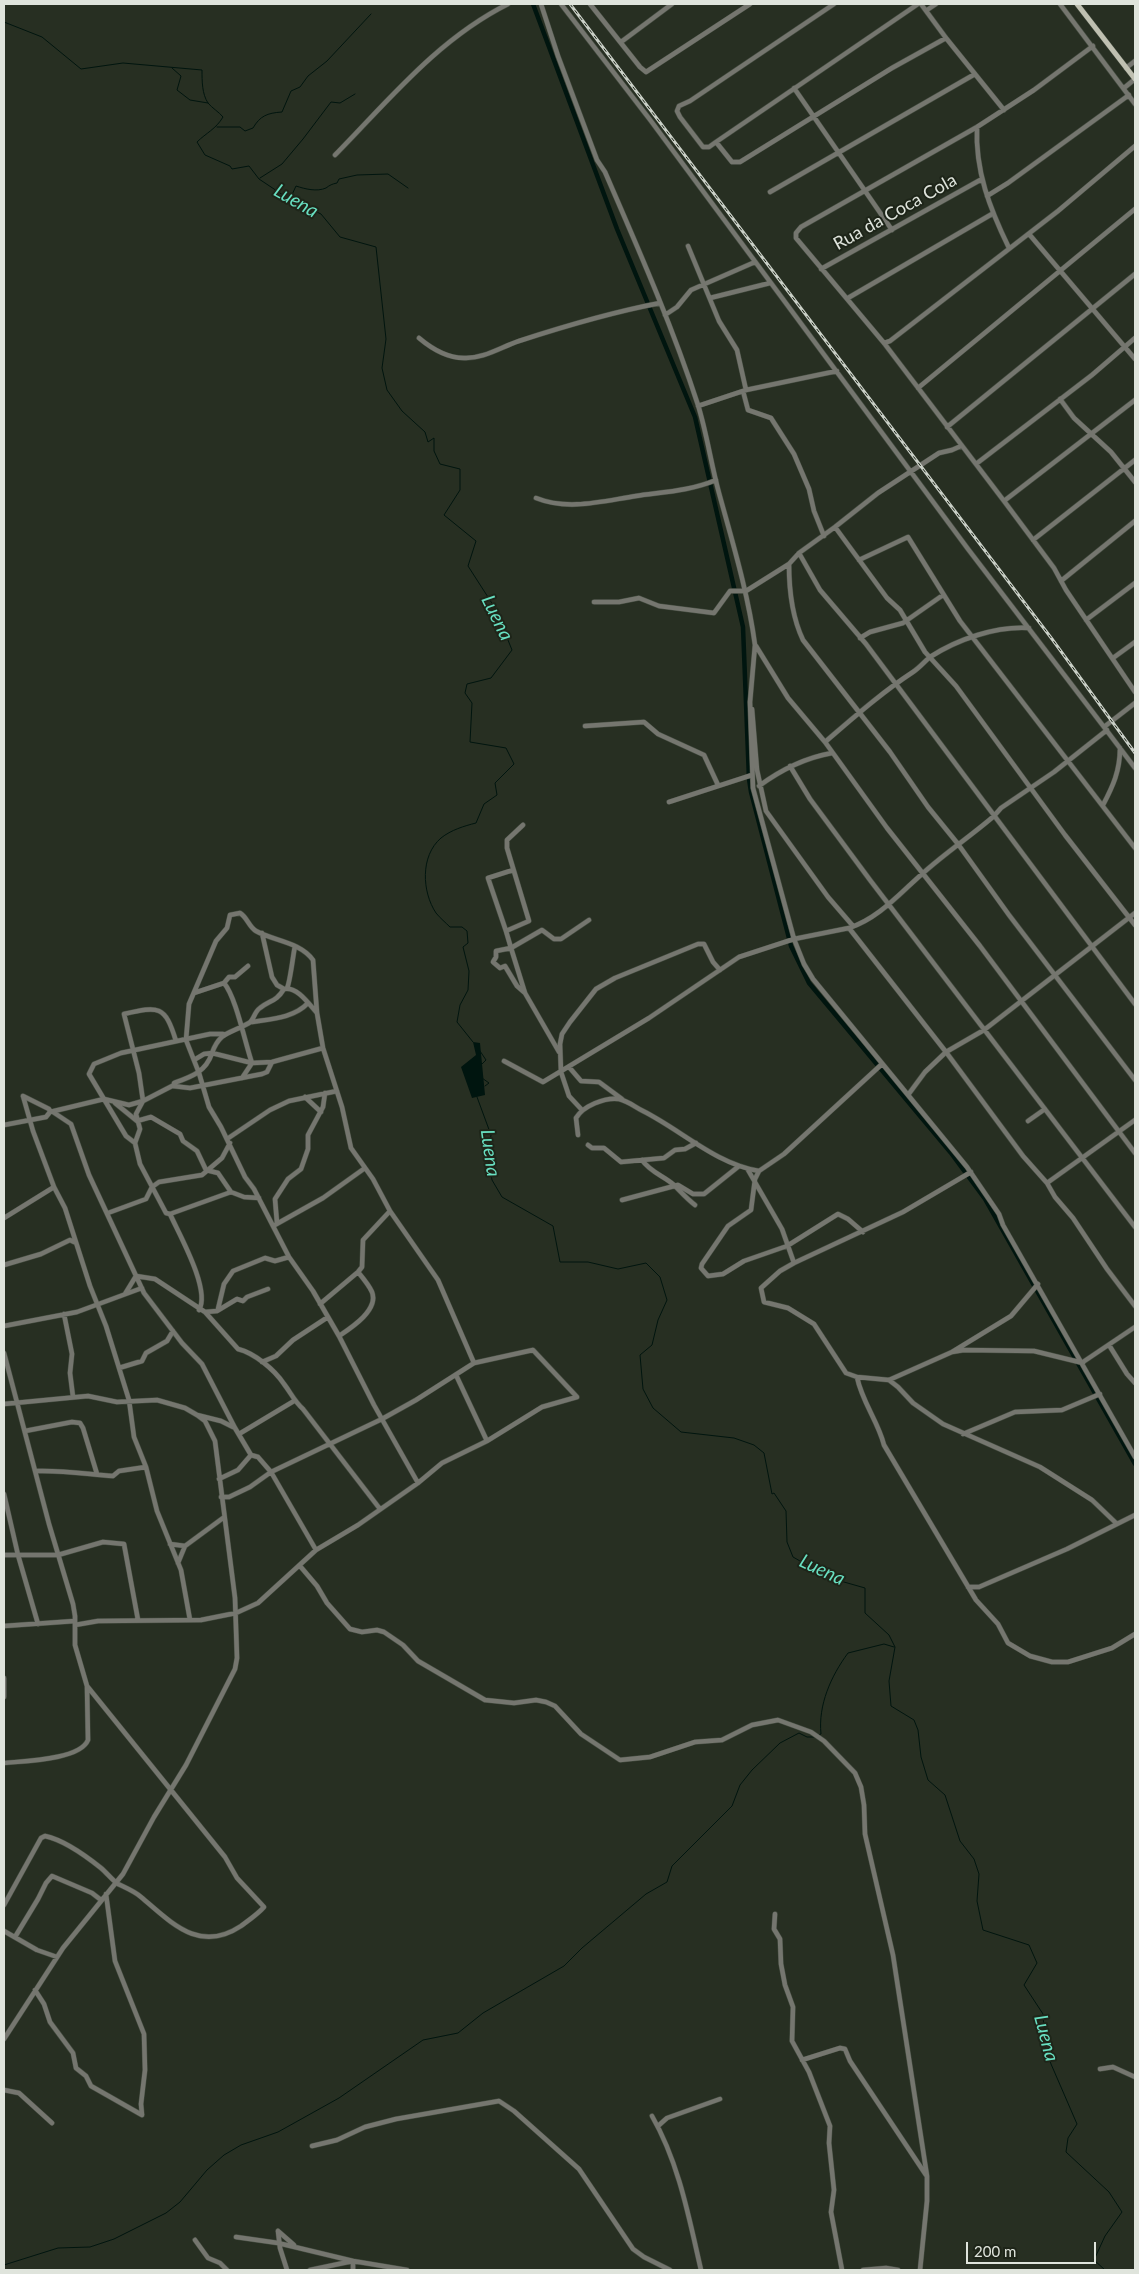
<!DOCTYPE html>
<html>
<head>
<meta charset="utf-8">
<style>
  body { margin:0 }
  #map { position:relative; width:1139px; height:2274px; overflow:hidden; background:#272f22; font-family:Lato,sans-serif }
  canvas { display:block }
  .frame { position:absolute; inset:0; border:5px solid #dfe4dc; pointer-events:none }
  .scale { position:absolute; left:966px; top:2242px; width:130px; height:22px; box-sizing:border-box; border:2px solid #dfe4dc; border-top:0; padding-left:6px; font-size:15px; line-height:18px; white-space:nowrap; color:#dfe4dc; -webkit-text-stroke:4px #1e2519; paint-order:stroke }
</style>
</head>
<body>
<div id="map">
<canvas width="1139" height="2274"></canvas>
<div class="frame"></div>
<div class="scale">200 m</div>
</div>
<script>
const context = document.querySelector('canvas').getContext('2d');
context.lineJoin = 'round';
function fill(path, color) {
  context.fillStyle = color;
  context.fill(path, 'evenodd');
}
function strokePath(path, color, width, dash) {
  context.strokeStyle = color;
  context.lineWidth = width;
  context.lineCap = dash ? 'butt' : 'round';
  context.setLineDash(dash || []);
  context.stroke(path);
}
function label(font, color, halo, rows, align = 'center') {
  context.font = font + ' Lato,sans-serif';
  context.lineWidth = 4;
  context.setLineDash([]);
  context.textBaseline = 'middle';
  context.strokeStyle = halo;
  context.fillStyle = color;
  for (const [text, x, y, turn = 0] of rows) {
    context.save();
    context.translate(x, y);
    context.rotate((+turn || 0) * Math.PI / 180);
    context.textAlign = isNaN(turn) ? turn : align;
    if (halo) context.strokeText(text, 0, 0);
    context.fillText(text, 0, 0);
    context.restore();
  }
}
fill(new Path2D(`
  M473 1042 480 1043 485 1095 472 1098 461 1067 476 1055Z`), '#00150f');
strokePath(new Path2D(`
  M4 22 42 37 81 69 123 63 202 70C202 81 202 94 208 103 212 108 219 112 223 117 216 129 206 133 197 142L205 155 230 166 232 169 249 166 259 179 286 197 321 214 340 237 376 247 386 339 382 368 387 390 402 411 425 432 428 442 434 438V451L440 464 460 469V490L444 515 476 541 468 566 495 608 512 650 491 678 467 684 465 693 472 703 470 742 506 748 514 764 495 783 497 795 484 804 476 823C464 826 451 830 441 838 420 856 422 892 436 913 440 918 446 923 450 927H462L467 931 468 943 463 947 469 971 468 990 460 1005 457 1022 473 1042
  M172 68 181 76 177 90 190 100 208 103
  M217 127H240L245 131 253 128C260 116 267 113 282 112L291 91 300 87 308 76 327 61 371 14
  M260 178 282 164 303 139 331 102 340 103 355 94
  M290 199 296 186C305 189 317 192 326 188 330 185 332 184 337 183L339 179 357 175 388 174 408 188
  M480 1051 486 1060 481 1065
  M482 1078 489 1083 485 1086
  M477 1097 491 1135 488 1157 492 1180 502 1197 553 1226 560 1262H588L618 1269 646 1263 660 1277 667 1300 658 1320 652 1345 640 1355 643 1389 653 1408 681 1432 734 1438 754 1445 764 1453 772 1494 774 1493 786 1511 787 1542 793 1557 830 1578 865 1588V1613L889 1635 895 1647 889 1681 891 1706 914 1720 918 1730 921 1757 928 1780 945 1795 960 1841 974 1859 979 1874 977 1901 983 1930 1029 1945 1037 1963 1024 1985 1043 2014 1045 2046 1051 2064 1077 2124 1068 2138 1066 2152 1109 2192 1122 2212 1105 2236 1094 2260 1105 2270
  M818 1735 821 1734C818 1705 831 1676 848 1653L884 1644 894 1647
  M4 2265 58 2248 90 2247 114 2239 166 2213 180 2202 207 2170 224 2155 241 2145 278 2132 339 2098 423 2040 458 2033 483 2013 564 1966 582 1948 646 1894 667 1882 672 1866 732 1806 740 1785 752 1770 780 1743 799 1733 807 1737H815`), '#00150f', 1);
strokePath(new Path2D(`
  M533 4 617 229 695 417 743 627 749 779 751 792 791 946 809 983 951 1153 985 1199 1135 1464`), '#00150f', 4.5);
const minor = new Path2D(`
  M541 4 558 56 597 160 605 172C638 248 672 325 698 405 707 434 711 464 719 493 733 544 748 593 755 645L750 702 753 788 794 939 804 964 813 979 967 1167 999 1214 1003 1225 1135 1457
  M561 4 651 121 968 549 1104 727
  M590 4 640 67 646 72 750 4
  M834 4 690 101 679 106 677 111 680 117 703 147H709L716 142 732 162H740L892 68 946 38
  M921 4 946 38 1004 110
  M1060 4 1135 104
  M927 10 936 4
  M621 42 672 4
  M1093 46 1034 90 977 127 801 227 796 233V238L884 343 1004 501 1054 568 1066 590 1135 692
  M1126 68 1135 61
  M794 88 892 230
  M1124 88 1135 79
  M977 127C975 171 990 209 1009 248
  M716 142 918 4
  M335 155C389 100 438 39 508 4
  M770 192 975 74
  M987 196 1008 183 1129 95
  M1029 234 1135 359
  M688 246 719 321 737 350 746 390 743 391 748 410 771 418 794 454 809 489 814 511 824 536
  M821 269 982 179
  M710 298 770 283
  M848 298 992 214
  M665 315 677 307 691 290 755 262
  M419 338C432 349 447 358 464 358 483 359 501 347 519 341 565 326 613 312 660 303
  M884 343 890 341 1058 211 1135 146
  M918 388 1135 209
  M746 390 837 371
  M1060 399 1074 418 1111 452 1135 482
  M698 406 743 391
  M947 427 1135 274
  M976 464 1092 375 1135 338
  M536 498C568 511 603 501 636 496 663 492 690 491 716 480
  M1004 501 1135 400
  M835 527 887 598 900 610 925 652 956 686 1065 835 1135 925
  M1033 540 1135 460
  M799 553 820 590 866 644 1135 1004
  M859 560 908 537 960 621 1135 848
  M789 564C789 589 792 617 803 640L890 752 928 807 958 844 1009 915 1135 1080
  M1061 581 1135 521
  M594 602H619L639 598 659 606 714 613 730 591H746L789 564 799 553 835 527 878 493 939 453 952 450 961 446
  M1086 620 1135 583
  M860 638 870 632 903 623 943 595
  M756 646 788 698 825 742 887 828 980 946 1135 1153
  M1113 658 1135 642
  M1135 703 1104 727 1135 768
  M752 709 757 770 766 811 828 897 853 926
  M585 726 644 722 658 734 704 755 718 785
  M825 742C853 718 881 693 913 672 919 668 924 662 930 657 958 639 996 626 1029 628
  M790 766 810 799 870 880 1135 1227
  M759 786C782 769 804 758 832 753
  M669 802 752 775
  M1103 805C1113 786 1120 771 1120 748
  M513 870 488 878 506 931 529 921 507 848V840L523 825
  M849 928C879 918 899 894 922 874 945 853 971 836 994 816L1001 808 1054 772 1107 730
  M506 931 511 948 525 993 517 986 505 966 500 968 493 962 496 957V951L511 948 542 930 554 939H561L589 920
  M262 933 272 977 277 985 284 989C297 986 309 1004 317 1013
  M224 983 229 977H235L248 966
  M287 988C290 983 293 955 295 946
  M194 993 224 983C236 997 245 1043 252 1063
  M525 993 559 1052
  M252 1022C271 1019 294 1018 308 1003
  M223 1034H210L121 1053 94 1064 89 1074 126 1136 135 1143 140 1164 166 1213 170 1214 231 1192 244 1197 259 1198
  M194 1060 204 1054 212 1053C220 1031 230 1034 249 1023 254 1020 254 1012 260 1008 270 1000 276 1002 284 989
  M504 1061 543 1082 649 1018 739 957 794 939 849 928 946 1052 1023 1156 1047 1183 1055 1197 1073 1218 1107 1269 1135 1306
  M569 1067 581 1081 599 1082 622 1099
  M242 1078 252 1063 272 1062 323 1048
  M173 1086 190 1088 262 1074 267 1072 272 1062
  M908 1095 925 1072 946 1052 984 1030 1135 913
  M23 1096 33 1131 54 1187 65 1208 90 1286 106 1326 129 1400 134 1437 146 1467 157 1511 181 1570 190 1620
  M23 1096 49 1109 50 1112
  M305 1097 321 1112
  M115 1103 137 1121 151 1117 180 1134 183 1141 197 1151 206 1170 218 1173 231 1192
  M582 1110 569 1096 561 1072 560 1044 562 1034 570 1022 596 989 615 978 698 944H704L713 962 720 970
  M53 1112 71 1124 89 1175 144 1293 182 1343 202 1364 235 1428 251 1455 258 1457 271 1472 316 1550
  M1028 1121 1045 1109
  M4 1125 46 1117 50 1112 104 1099 129 1105 143 1101 174 1085V1083C191 1077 206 1072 212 1053L252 1063
  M578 1135 576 1118C583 1106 605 1097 619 1099 628 1101 635 1107 643 1111 681 1130 716 1164 759 1171L784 1154 882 1064
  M227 1139 270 1110 289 1101 337 1091
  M135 1143 140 1129 136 1114 143 1101 139 1073 124 1014C159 1006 165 1005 176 1041
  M588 1145 592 1148H604L621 1162 664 1158 675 1150 685 1149 696 1143
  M642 1160C650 1172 664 1176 674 1185 681 1192 687 1199 695 1205
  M365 1168 323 1198 273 1226 254 1189 245 1177 221 1127 209 1107 199 1073 186 1040 189 1004 216 941 227 928 230 915 240 913C247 917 249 927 256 931 274 941 300 942 313 960L317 1013 323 1048 342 1107 351 1148 373 1179 390 1211 438 1280 474 1363
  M748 1170 782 1229 794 1263
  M759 1171 755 1179 751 1210 728 1226 702 1264 701 1268 708 1276 723 1274 744 1261 787 1246 838 1214 848 1219 863 1232
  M971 1172 903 1212 794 1263 780 1271 761 1288 764 1302 788 1308 814 1324 846 1373 857 1377 889 1380 952 1352 964 1350 1034 1351 1083 1363
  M1047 1183 1135 1120
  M622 1200 678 1185 693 1194H704L739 1166
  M108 1213 146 1199 152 1187 159 1182 202 1175 222 1158 230 1143
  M170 1214C179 1234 211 1290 199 1310
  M4 1218 54 1187
  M277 1223 275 1199 288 1179 301 1169 308 1149V1135L323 1107 325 1093
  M273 1226 289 1257 313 1291 339 1336 374 1405 418 1483
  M4 1265 41 1254 70 1240 74 1242
  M125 1294 136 1276 155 1279 205 1312 238 1349C254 1353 274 1369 284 1384 291 1393 294 1401 303 1409L380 1509
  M320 1304 358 1272 362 1267 363 1240 390 1211
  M218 1309 224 1284 233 1271 265 1258 275 1261 289 1257
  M205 1312 217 1311 237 1299 243 1301 247 1297 268 1289
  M64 1314 72 1354 70 1373 73 1397
  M4 1326 77 1312 142 1288
  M339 1336C351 1328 379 1310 372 1292 369 1285 363 1278 358 1272
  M1109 1345 1127 1374 1135 1383
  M952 1352 1011 1316 1038 1284
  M4 1353 49 1524 73 1604 75 1616V1645L87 1686 88 1740C80 1760 23 1761 4 1763
  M262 1362 276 1356 293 1340 328 1317
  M1083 1362 1135 1327
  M119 1368 142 1361 146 1353 167 1341 173 1331
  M456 1375 487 1441
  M857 1377C862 1402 878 1421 884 1445L976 1600 998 1624 1008 1643 1030 1656 1052 1662H1068L1112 1648 1135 1634
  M889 1380 898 1387 913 1403 943 1424 1040 1467 1092 1500 1116 1523
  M4 1404 88 1396 117 1402 157 1400 185 1408 197 1415 221 1421 233 1427
  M25 1431 72 1422 80 1423 83 1428 97 1474
  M239 1434 294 1401
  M963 1434 1015 1412 1062 1410 1100 1394
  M36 1471C62 1470 87 1474 113 1476L119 1471 146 1467
  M219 1479 238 1470 251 1455
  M4 1494 18 1555 38 1624
  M170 1544 185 1546
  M4 1555H58L103 1542 124 1544 138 1620
  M178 1563 185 1546 223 1518
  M300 1566 317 1586 327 1603 350 1629 362 1632 377 1630 384 1632 403 1645 418 1661 485 1700 514 1703 536 1700 546 1702 555 1706 581 1734 620 1760 650 1757 695 1742 722 1740 752 1725 778 1720 811 1732 824 1741 855 1773 861 1787 864 1805 865 1834 893 1955 927 2176V2201L920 2270
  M968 1587H979L1067 1549 1135 1515
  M75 1625 98 1621 201 1620 236 1613 258 1603 316 1550 358 1525 418 1483 442 1463 487 1441 542 1407 577 1397 533 1350 474 1363 416 1400 382 1419 271 1472 250 1487 229 1497H221
  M4 1626 75 1621
  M4 1678V1697
  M106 1894 115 1961 144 2034 145 2070 141 2104 142 2115
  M4 1905 41 1838 45 1836C64 1840 86 1856 101 1868 107 1873 112 1880 118 1884 126 1888 134 1891 141 1897 171 1922 199 1954 241 1926 249 1920 258 1914 264 1907L237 1878 225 1857 87 1686
  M775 1914 774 1929 780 1939 781 1964 785 1985 793 2007 792 2041 809 2072 830 2126 829 2143 834 2190 831 2212 842 2270
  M4 1931 37 1950 57 1957
  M15 1937 38 1899 46 1883 52 1876 92 1893 101 1900
  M35 1990 44 2004 50 2022 73 2053 76 2068 86 2076 91 2086 142 2115
  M4 2039 63 1948 123 1874 154 1817 186 1765 235 1669 237 1658 235 1598 215 1441 205 1421 197 1415
  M802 2060 840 2048 845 2049 850 2061 926 2175
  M1100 2069 1113 2067 1135 2077
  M4 2090 19 2093 52 2123
  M652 2116C679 2163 689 2218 701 2270
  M658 2126 667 2118 720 2099
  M312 2146 337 2140 365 2127 396 2119 499 2101 514 2111 579 2169 633 2249 644 2257 670 2270
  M278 2231 280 2248 287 2270
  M278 2231 294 2245
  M236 2237 278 2243 353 2261V2270
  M195 2240 208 2258 220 2263 227 2270
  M310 2270 353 2261 407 2270
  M863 2270 886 2268 898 2270`);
const major = new Path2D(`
  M1077 4 1135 79`);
strokePath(minor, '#444c40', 5.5);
strokePath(major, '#444c40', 6);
strokePath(minor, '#75766f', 4.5);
strokePath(major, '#bfc0b1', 5);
const rail = new Path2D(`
  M570 4 1052 639 1135 753`);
strokePath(rail, '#cad0c7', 3);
strokePath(rail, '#1e2519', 1, [4]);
label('18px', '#dfe4dc', '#1e2519', [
  ["Rua da Coca Cola",895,212,-29]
]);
label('italic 19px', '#68dfc1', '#1e2519', [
  ["Luena",296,201,30],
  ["Luena",497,618,64],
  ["Luena",490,1153,82],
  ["Luena",822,1570,25],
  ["Luena",1046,2038,75]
]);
</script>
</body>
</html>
